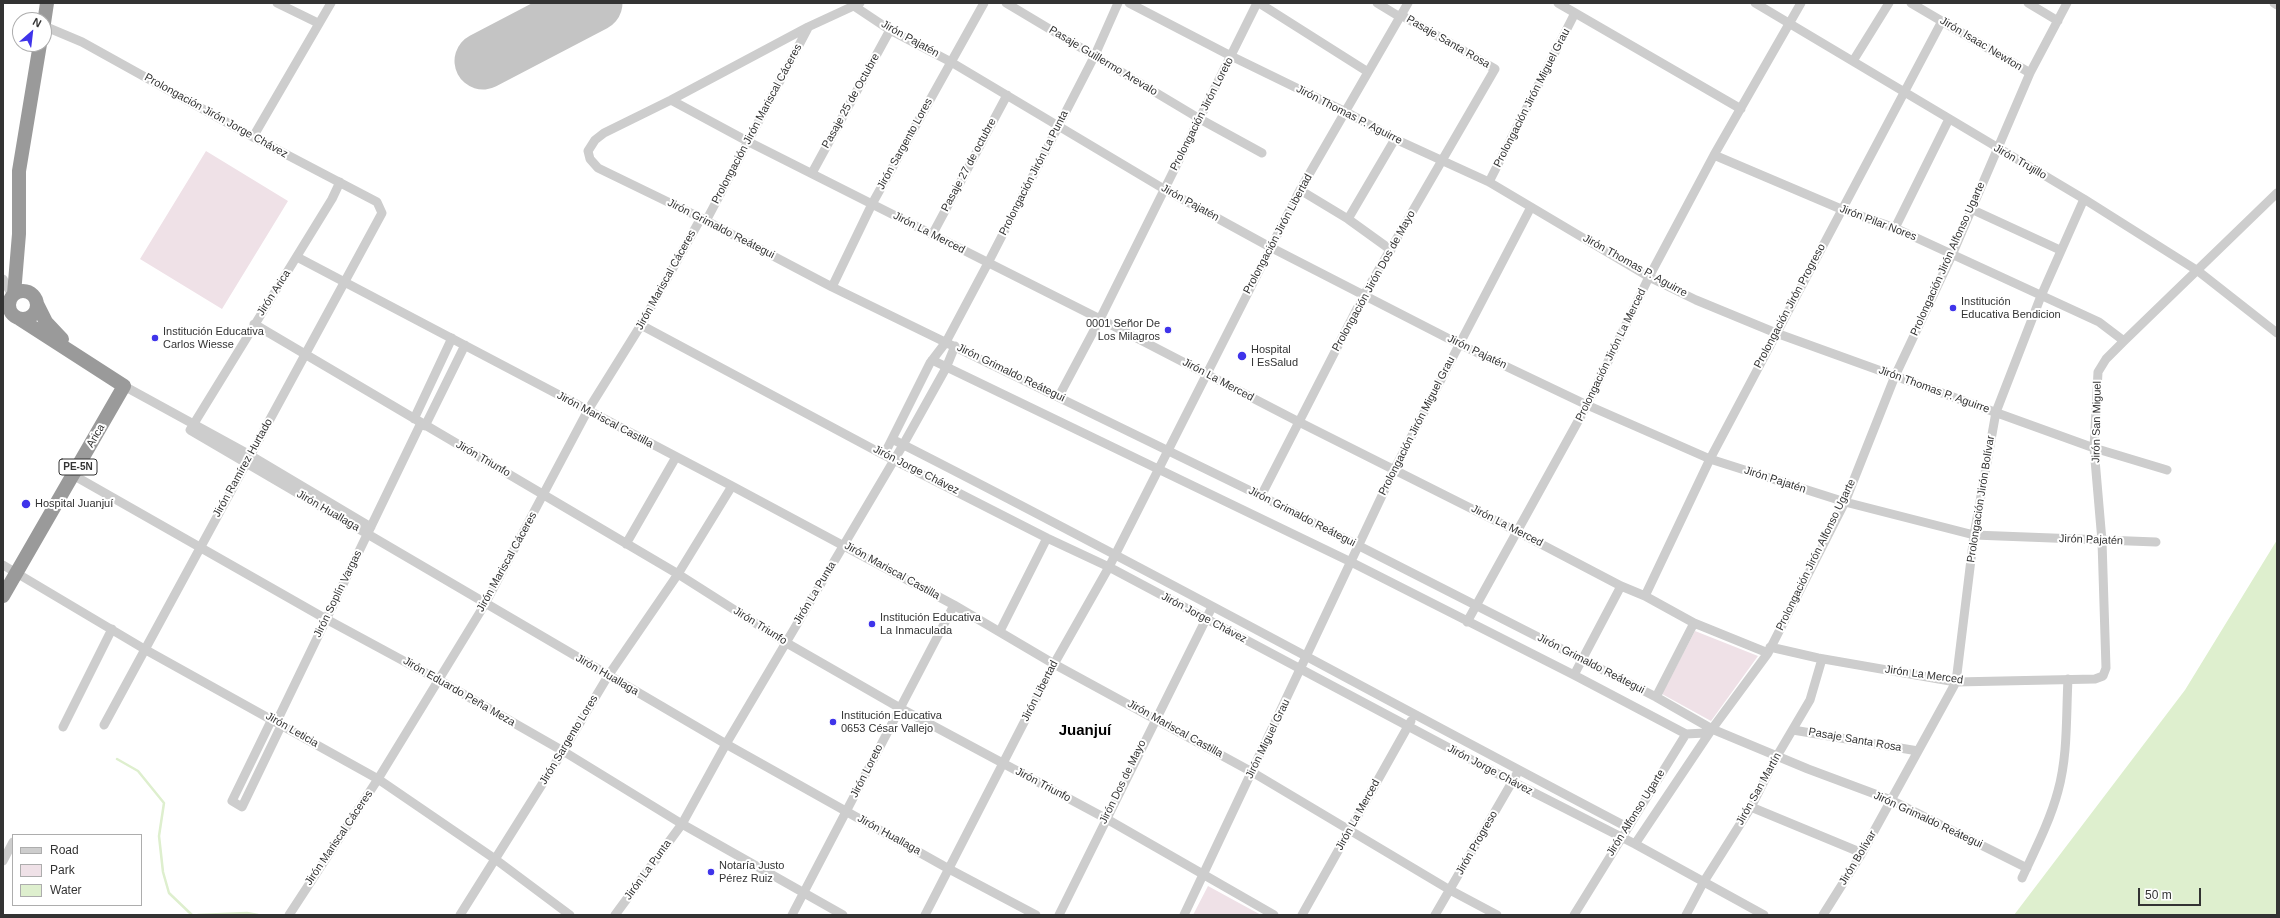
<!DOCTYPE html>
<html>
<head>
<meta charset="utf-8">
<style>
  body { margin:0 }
  #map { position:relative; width:2280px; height:918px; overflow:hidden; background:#fff; font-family:Helvetica,sans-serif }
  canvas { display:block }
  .frame { position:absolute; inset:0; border:4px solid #333; pointer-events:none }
  .legend { position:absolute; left:12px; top:834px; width:130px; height:72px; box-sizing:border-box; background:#fff; border:1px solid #adadad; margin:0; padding:5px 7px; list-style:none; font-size:12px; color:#333 }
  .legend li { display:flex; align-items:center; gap:8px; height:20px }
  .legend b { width:20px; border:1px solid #adadad }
  .north { position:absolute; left:12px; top:12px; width:40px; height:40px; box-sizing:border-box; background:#fff; border:1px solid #adadad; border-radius:50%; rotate:28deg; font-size:11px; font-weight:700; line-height:16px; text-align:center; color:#333 }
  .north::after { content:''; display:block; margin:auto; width:14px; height:18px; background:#3f34ea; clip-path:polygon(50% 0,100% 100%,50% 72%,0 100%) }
  .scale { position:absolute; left:2138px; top:888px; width:63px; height:18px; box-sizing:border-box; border:2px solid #333; border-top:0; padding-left:5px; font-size:12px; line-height:14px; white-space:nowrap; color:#333; -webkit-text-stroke:3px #fff; paint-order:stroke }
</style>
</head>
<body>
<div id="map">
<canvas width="2280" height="918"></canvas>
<div class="frame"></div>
<ul class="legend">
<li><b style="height:5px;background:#cdcdcd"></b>Road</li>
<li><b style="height:11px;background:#efe1e7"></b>Park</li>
<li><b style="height:11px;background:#deefce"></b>Water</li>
</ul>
<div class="north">N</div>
<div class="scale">50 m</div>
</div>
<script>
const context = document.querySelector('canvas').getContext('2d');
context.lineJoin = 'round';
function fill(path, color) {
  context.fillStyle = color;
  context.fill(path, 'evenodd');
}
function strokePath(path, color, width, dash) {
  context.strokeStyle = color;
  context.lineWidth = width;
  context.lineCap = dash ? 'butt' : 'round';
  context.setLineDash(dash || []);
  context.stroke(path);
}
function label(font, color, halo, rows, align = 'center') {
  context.font = font + ' Helvetica,sans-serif';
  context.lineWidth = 4;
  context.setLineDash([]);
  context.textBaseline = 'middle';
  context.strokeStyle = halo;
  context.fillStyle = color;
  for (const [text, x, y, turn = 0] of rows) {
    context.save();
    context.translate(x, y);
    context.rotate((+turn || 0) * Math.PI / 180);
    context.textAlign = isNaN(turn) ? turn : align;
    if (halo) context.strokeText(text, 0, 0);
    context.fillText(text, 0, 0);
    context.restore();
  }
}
fill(new Path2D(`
  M206 151 288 201 222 309 140 259Z
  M1695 631 1758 656 1711 721 1662 694Z
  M1208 886 1261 915H1193Z`), '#efe1e7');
fill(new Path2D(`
  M2277 540V915H2014L2185 690Z`), '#deefce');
strokePath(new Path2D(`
  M117 759 138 771 164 803 159 836 163 872 169 893 192 915
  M198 915 247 913 258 915`), '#deefce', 2.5);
strokePath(new Path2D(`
  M483 61 594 3`), '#c4c4c4', 57);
strokePath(new Path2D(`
  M277 3 318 23
  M860 3 808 27 671 100 604 133 595 140 588 151 590 159 598 168 701 218 832 287 1261 496 1656 697 1712 729 1808 769 1891 800 2027 868
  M1006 3 1200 119 1262 153
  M1129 3 1231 56 1346 112 1395 139 1489 182 1649 277 1696 300 1776 333 2094 448 2167 470
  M1259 3 1368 72
  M1377 3 1400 17
  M1558 3 1741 109
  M1755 3 2084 199 2198 271 2277 333
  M1911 3 2030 73
  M2028 3 2058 21
  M2274 3 2277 5
  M854 6 890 30 951 62 1164 189 1270 247 1459 344 1587 405 1710 459 1845 502 1974 535 2156 542
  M44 26 82 42 253 137 377 202 382 213 104 725
  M1853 61 1889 3
  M671 100 747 141 1100 319 1299 422 1518 532 1621 586 1645 596 1694 623 1768 653
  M253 137 331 3
  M1714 155 1841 209 1895 228 2099 322 2124 341
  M812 173 890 30
  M340 182 332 199 190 430 726 744 949 869 1036 915
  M1489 182 1575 13
  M1300 190 1348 219 1391 250
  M1971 209 2060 250
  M1348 219 1395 139
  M706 221 808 28
  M1895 228 1949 119
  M932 235 1007 95
  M297 257 732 486 954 605 1054 664 1252 772 1450 890 1497 915
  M3 279 12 295
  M832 287 872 204 984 3
  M3 306 9 307
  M254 324 678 574 785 642 900 708 1105 818 1274 915
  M641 325 884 455 1047 538 1109 567 1513 782 1635 844 1764 915
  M932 360 1351 562 1574 675 1686 734 1705 733 1711 729
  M124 386 250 455 371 527
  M1059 396 1100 319 1257 3
  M414 419 452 338
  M425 426 465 345
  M892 439C1139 564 1381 698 1627 827
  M884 455 930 363 946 342 988 263 1095 55 1118 3
  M73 475 326 619 437 679 563 751 682 824 843 915
  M1261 496 1364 295 1495 69 1401 15
  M626 544 676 457
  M3 565 146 650 378 779 495 859 570 915
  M1645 596 1710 459 1942 21
  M1467 622 1587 405 1649 277 1714 155 1801 3
  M1000 631 1047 538
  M1770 647 1818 658 1956 682 2095 679 2103 676 2106 668 2102 541 2094 448 2098 372 2106 359 2124 341 2277 193
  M1574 675 1621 586
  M1656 697 1694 623
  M272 719 232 801 242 807 282 724
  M277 721 421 423
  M63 727 112 629
  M1793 730 1918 751
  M1751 807 1862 853
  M1635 844 1712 729 1768 653 1845 502 1895 376 1952 255 2030 73 2067 3
  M3 861 13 842
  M2022 878C2035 850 2050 821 2058 791 2068 755 2066 716 2068 679
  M289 915 378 779 485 604 588 410 641 325 701 218
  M460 915 563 751 608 676 678 574 732 486
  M615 915 682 824 726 744 903 445 946 368 955 346
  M792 915 954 605
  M925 915 1054 664 1109 567 1300 190 1408 3
  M1059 915 1212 607
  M1184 915 1395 468 1531 207
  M1302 915 1411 721
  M1435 915 1519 770
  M1574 915 1686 734
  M1686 915 1703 883 1751 807 1777 756 1810 700 1822 659
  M1823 915 1862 853 1956 682 1974 535 1996 412 2041 296 2084 199`), '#cdcdcd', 9);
strokePath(new Path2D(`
  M44 23 47 3
  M9 305a14 14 0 1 1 28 0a14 14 0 1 1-28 0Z
  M14 294 19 234V171L40 44
  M37 304 46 322 62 339
  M3 596 124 386 20 319`), '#9a9a9a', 14);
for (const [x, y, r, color] of [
  [1953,308,4,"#3f34ea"],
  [1168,330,4,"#3f34ea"],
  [155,338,4,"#3f34ea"],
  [1242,356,5,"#3f34ea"],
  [26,504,5,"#3f34ea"],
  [872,624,4,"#3f34ea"],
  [833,722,4,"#3f34ea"],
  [711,872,4,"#3f34ea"]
]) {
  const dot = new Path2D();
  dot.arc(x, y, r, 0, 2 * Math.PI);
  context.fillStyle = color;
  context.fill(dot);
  strokePath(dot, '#fff', 1.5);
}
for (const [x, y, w] of [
  [78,467,38]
]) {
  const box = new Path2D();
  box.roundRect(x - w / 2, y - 8, w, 16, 3);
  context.fillStyle = '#fff';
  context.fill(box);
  strokePath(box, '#333', 1);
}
label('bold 10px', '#333', null, [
  ["PE-5N",78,467]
]);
label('11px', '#333', '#fff', [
  ["Jirón Pajatén",910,39,29],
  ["Pasaje Santa Rosa",1448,42,30],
  ["Jirón Isaac Newton",1981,44,31],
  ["Pasaje Guillermo Arevalo",1103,61,31],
  ["Prolongación Jirón Miguel Grau",1532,98,-63],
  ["Pasaje 25 de Octubre",851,101,-61],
  ["Prolongación Jirón Loreto",1202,114,-63],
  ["Jirón Thomas P. Aguirre",1349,115,27],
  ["Prolongación Jirón Jorge Chávez",216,116,29],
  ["Prolongación Jirón Mariscal Cáceres",757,124,-62],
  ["Jirón Sargento Lores",905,144,-61],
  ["Jirón Trujillo",2020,162,30],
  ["Pasaje 27 de octubre",969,165,-62],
  ["Prolongación Jirón La Punta",1034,173,-63],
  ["Jirón Pajatén",1190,203,29],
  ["Jirón Pilar Nores",1878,223,21],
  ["Jirón Grimaldo Reátegui",721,229,27],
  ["Jirón La Merced",929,233,27],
  ["Prolongación Jirón Libertad",1278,234,-62],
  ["Prolongación Jirón Alfonso Ugarte",1948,259,-66],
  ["Jirón Thomas P. Aguirre",1635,266,29],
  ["Jirón Mariscal Cáceres",666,280,-61],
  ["Prolongación Jirón Dos de Mayo",1374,281,-61],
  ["Jirón Arica",274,293,-57],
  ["Prolongación Jirón Progreso",1790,306,-62],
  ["Jirón Pajatén",1477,352,26],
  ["Prolongación Jirón La Merced",1611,355,-64],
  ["Jirón Grimaldo Reátegui",1011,373,26],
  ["Jirón La Merced",1218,380,28],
  ["Jirón Thomas P. Aguirre",1934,390,20],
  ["Jirón Mariscal Castilla",605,420,28],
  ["Jirón San Miguel",2097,422,-89],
  ["Prolongación Jirón Miguel Grau",1417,426,-63],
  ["Arica",96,436,-60],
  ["Jirón Triunfo",483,459,30],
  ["Jirón Ramírez Hurtado",243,468,-61],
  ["Jirón Jorge Chávez",916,470,27],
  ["Jirón Pajatén",1775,480,18],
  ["Prolongación Jirón Bolívar",1981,499,-81],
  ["Jirón Huallaga",328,511,30],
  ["Jirón Grimaldo Reátegui",1302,517,27],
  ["Jirón La Merced",1507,526,27],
  ["Jirón Pajatén",2091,540,2],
  ["Prolongación Jirón Alfonso Ugarte",1816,555,-64],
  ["Jirón Mariscal Cáceres",507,562,-61],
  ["Jirón Mariscal Castilla",892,571,29],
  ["Jirón La Punta",815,593,-59],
  ["Jirón Soplín Vargas",338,594,-64],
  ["Jirón Jorge Chávez",1204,618,28],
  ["Jirón Triunfo",760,626,32],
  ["Jirón Grimaldo Reátegui",1591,664,27],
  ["Jirón Huallaga",607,675,30],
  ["Jirón La Merced",1924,675,8],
  ["Jirón Libertad",1040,691,-63],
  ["Jirón Eduardo Peña Meza",459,692,30],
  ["Jirón Mariscal Castilla",1175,729,29],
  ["Jirón Leticia",292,730,30],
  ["Jirón Miguel Grau",1268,739,-64],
  ["Jirón Sargento Lores",569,740,-59],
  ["Pasaje Santa Rosa",1855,740,10],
  ["Jirón Jorge Chávez",1490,770,28],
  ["Jirón Loreto",867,771,-63],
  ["Jirón Dos de Mayo",1123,782,-64],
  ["Jirón Triunfo",1043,785,28],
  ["Jirón San Martín",1759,789,-61],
  ["Jirón Alfonso Ugarte",1636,813,-58],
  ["Jirón La Merced",1358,815,-61],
  ["Jirón Grimaldo Reátegui",1928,820,25],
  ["Jirón Huallaga",889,835,29],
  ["Jirón Mariscal Cáceres",339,838,-56],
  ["Jirón Progreso",1477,843,-60],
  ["Jirón Bolívar",1858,858,-59],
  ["Jirón La Punta",648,870,-54]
]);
label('11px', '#333', '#fff', [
  ["Institución",1961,302],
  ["Educativa Bendicion",1961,315],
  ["0001 Señor De",1160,324,"right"],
  ["Los Milagros",1160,337,"right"],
  ["Institución Educativa",163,332],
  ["Carlos Wiesse",163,345],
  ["Hospital",1251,350],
  ["I EsSalud",1251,363],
  ["Hospital Juanjuí",35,504],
  ["Institución Educativa",880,618],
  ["La Inmaculada",880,631],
  ["Institución Educativa",841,716],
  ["0653 César Vallejo",841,729],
  ["Notaría Justo",719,866],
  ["Pérez Ruiz",719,879]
], 'left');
label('bold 15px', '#000', '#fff', [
  ["Juanjuí",1085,731]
]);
</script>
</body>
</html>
